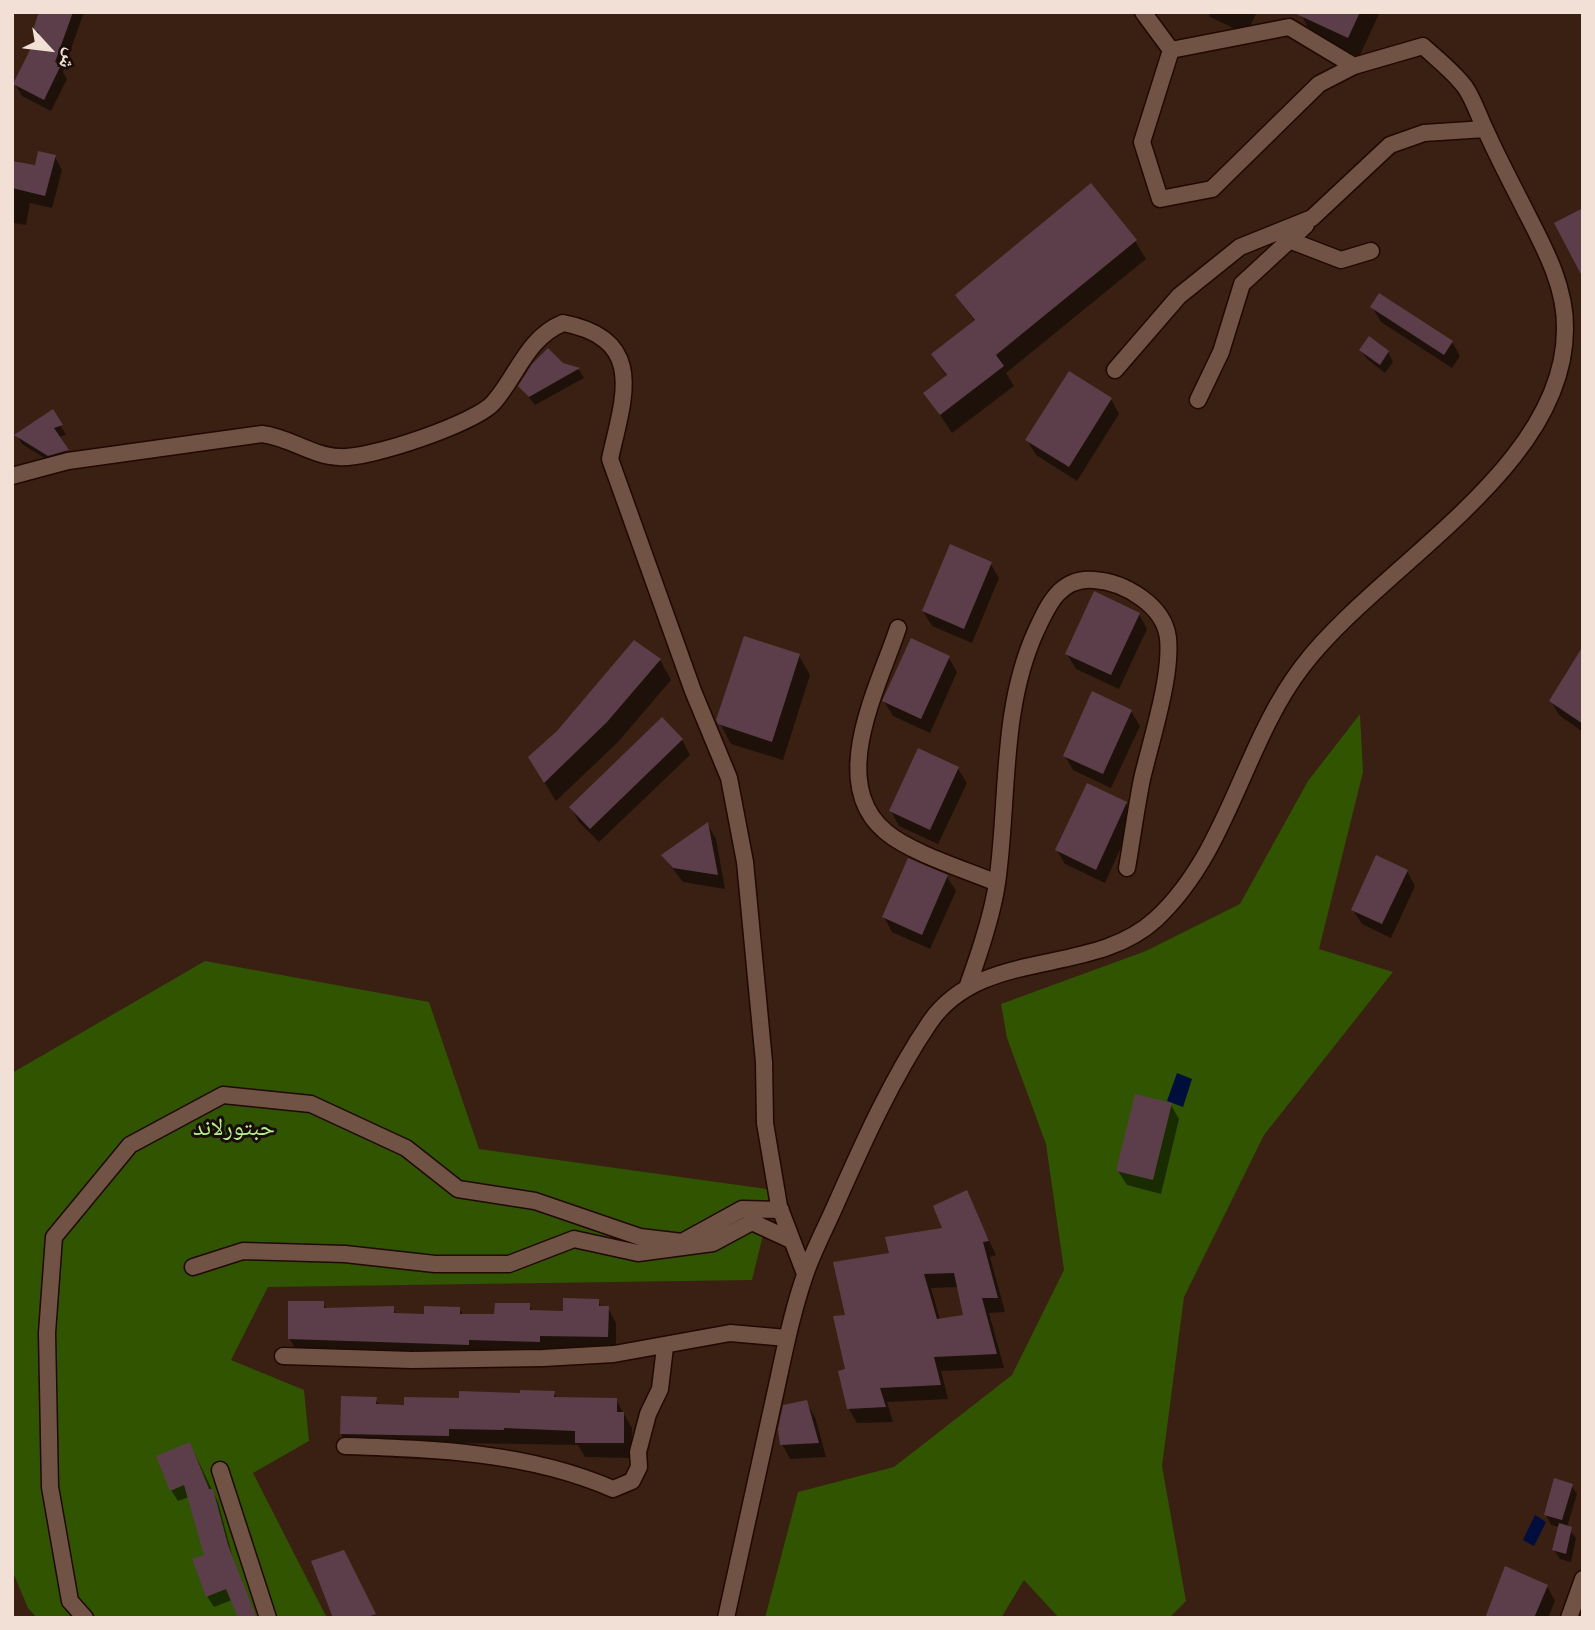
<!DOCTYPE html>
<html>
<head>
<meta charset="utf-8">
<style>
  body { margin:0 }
  #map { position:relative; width:1595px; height:1630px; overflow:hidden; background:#392012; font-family:"Source Sans 3","Noto Naskh Arabic",sans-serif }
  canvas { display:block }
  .frame { position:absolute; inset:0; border:14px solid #f2e0d7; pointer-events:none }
  .north { position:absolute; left:14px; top:14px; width:70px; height:70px; -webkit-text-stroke:5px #190d07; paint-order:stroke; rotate:117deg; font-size:19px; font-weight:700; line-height:28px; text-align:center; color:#f2e0d7 }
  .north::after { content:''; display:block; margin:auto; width:24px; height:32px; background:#f2e0d7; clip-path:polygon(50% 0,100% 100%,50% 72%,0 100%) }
</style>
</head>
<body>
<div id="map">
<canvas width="1595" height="1630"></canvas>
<div class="frame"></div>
<div class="north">ش</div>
</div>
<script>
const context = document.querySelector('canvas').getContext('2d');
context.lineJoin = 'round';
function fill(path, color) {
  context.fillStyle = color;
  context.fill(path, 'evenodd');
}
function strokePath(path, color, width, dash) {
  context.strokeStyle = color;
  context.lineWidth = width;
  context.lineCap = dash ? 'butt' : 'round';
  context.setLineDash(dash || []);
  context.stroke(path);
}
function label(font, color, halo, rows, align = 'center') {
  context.font = font + ' "Source Sans 3","Noto Naskh Arabic",sans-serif';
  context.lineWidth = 6;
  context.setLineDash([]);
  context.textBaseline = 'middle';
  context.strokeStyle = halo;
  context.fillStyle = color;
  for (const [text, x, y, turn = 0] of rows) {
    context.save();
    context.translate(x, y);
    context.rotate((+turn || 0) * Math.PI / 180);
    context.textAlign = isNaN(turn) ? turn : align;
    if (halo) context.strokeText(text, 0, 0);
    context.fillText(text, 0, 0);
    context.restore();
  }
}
fill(new Path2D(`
  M1360 714 1363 772 1319 949 1393 972 1264 1135 1184 1297 1162 1466 1186 1601 1169 1618H1059L1024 1580 1001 1618H765L798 1492 894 1467 1012 1375 1064 1270 1046 1144 1007 1038 1001 1004 1146 951 1240 904 1308 781Z
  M205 961 429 1002 479 1149 774 1190 752 1280 268 1287 231 1360 304 1390 309 1441 253 1473 327 1618H37L28 1608 12 1570V1073Z`), '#305400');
fill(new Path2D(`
  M1177 1073 1192 1079 1183 1107 1167 1101Z
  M1535 1515 1546 1522 1534 1546 1523 1540Z`), '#000e3e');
fill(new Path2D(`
  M41 12H84L63 72 67 79 51 111 22 96 15 84 39 36 35 29Z
  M1208 12H1257L1246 34 1210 17Z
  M1300 12H1380L1359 57 1311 34Z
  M55 157 62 170 52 208 30 203 26 225 14 223 12 228V163L36 167Z
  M1135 241 1146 259 1006 373 1014 386 952 433 926 394 947 377 933 355 975 322 957 295Z
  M1372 307 1452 342 1460 356 1452 368 1381 322Z
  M1361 350 1388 352 1393 362 1385 373 1367 359Z
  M562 365 579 370 584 378 535 405 520 386Z
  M1111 399 1119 414 1077 481 1036 455 1027 440Z
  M52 411 66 435 58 437 73 460 54 464 22 444 17 435Z
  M990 563 999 578 972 643 932 626 923 611Z
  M1139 614 1147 629 1119 689 1076 669 1067 654Z
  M1583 649V732L1559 715 1551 701Z
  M799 656 810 675 783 760 731 744 720 723Z
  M949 658 957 672 930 733 893 716 884 701Z
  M660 660 671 680 618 742 556 801 541 777 558 732Z
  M1131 711 1140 726 1111 788 1073 770 1065 756Z
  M682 740 690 755 599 842 579 822 571 807Z
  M958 769 967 783 938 844 899 826 891 811Z
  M1126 803 1134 818 1105 883 1065 864 1057 850Z
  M708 825 716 839 725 889 683 882 663 856Z
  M1407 871 1415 886 1391 938 1362 924 1353 910Z
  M947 877 956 891 930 949 892 932 884 917Z
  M1171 1105 1179 1119 1161 1194 1127 1185 1118 1171Z
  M966 1192 996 1255 990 1257 1005 1312 989 1313 1004 1368 941 1371 948 1399 887 1402 893 1422 857 1423 849 1409 847 1316 891 1254 945 1229ZM959 1287 965 1316 940 1320 931 1288Z
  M598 1301 602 1308H608L616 1323V1351L547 1350V1356L298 1353 289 1338 323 1303 327 1310 393 1308 397 1315 426 1316 459 1308 463 1315 496 1316 529 1305 533 1312 564 1313Z
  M554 1393 557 1399 616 1400 632 1428 631 1458 585 1457 578 1445 457 1443V1450L350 1449 341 1434 342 1398 375 1399 380 1406 406 1407Z
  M806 1402 815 1417 826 1457 790 1459 782 1444Z
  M190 1444 218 1502 233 1558 257 1618H240L232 1600 214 1607 207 1596 206 1556 189 1497 178 1501 171 1490Z
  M1571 1485 1577 1494 1567 1527 1576 1538 1571 1562 1560 1559 1554 1550 1560 1527 1551 1525 1546 1515Z
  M1506 1568 1547 1586 1555 1601 1548 1618H1485Z`), '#0007');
fill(new Path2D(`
  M39 12H73L55 62 61 65 44 100 13 84 39 32 33 30Z
  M1292 12H1360L1348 38Z
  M38 151 56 155 45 196 12 188V161L35 165Z
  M1091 183 1137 240 996 355 1004 366 940 415 923 393 947 375 931 354 975 320 955 295Z
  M1583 208V278L1554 223Z
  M1379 293 1453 341 1444 355 1370 307Z
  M1369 336 1389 351 1380 365 1359 350Z
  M548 348 563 363 580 368 529 397 518 386 532 364Z
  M1069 371 1112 398 1069 467 1025 440Z
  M53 409 63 425 54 428 69 450 48 456 14 435Z
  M950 544 992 562 964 629 922 611Z
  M1094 591 1140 613 1111 675 1065 654Z
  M744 636 800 654 772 742 718 724 716 720Z
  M911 638 950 656 921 719 882 701Z
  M634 640 661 659 607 722 544 783 528 757 557 731Z
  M1583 646V724L1549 701Z
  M1092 691 1132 710 1103 774 1063 756Z
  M662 717 683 739 590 829 569 807Z
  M918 748 959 767 930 830 889 811Z
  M1087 783 1127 802 1096 870 1055 850Z
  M708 822 718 875 673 868 661 855Z
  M1376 855 1408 870 1382 924 1351 910Z
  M908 858 948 875 922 935 882 917Z
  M1135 1094 1172 1103 1153 1180 1116 1171Z
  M967 1190 989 1241 983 1242 998 1298H982L997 1354 934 1357 941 1385 880 1388 886 1407 847 1409 838 1371 845 1369 833 1316 845 1315 833 1262 889 1253 885 1237 942 1228 933 1206ZM954 1273 963 1315 937 1319 924 1274Z
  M563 1298 599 1299V1306H609L608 1337 540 1336V1342L469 1340V1345L288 1339V1301H324V1308L394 1306V1313L424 1314V1306L460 1307V1314H494L495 1303H530V1310L563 1311Z
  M520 1390 555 1391 554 1397 617 1398V1412H624V1443H575V1431L504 1428V1430L449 1429V1436L340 1434 341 1396 377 1397 376 1404 404 1405V1397L459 1398V1391L520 1393Z
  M807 1400 819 1443 780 1445 778 1429 783 1405Z
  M190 1442 209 1489H213L228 1545 257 1618H238L226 1589 206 1597 192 1559 204 1555 184 1485 170 1491 156 1456Z
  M1554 1478 1573 1484 1562 1520 1544 1515Z
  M1559 1523 1572 1527 1566 1554 1552 1550Z
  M344 1550 376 1614 364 1618H333L311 1561Z
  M1505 1566 1548 1585 1534 1618H1485Z`), '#5c3e4a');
const street = new Path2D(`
  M1143 12 1171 50
  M1289 240 1341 260 1371 251
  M1115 370 1179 296 1240 247 1312 218 1390 145 1424 133 1485 129
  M1198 400 1221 352 1242 284 1306 225
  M12 476 68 461 262 434C289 437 312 456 339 457 367 460 477 423 494 402 518 374 527 338 563 323 648 339 623 399 610 459L693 691 729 778 745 862 764 1062 765 1123 779 1206 805 1274
  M898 628C879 686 826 783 886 832 911 853 966 870 997 883
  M968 985C980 952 992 917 997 883 1009 799 1000 710 1036 631 1048 605 1060 577 1094 580 1124 582 1164 605 1168 638 1172 677 1151 740 1142 779 1136 809 1132 839 1127 868
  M193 1267 243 1251 345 1254 435 1264H509L574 1239 638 1253 713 1243 752 1222 791 1240
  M283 1356 412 1360 543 1358 614 1354 730 1333 787 1338
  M345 1446C435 1449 529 1452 613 1489L632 1481 639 1467 638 1452 648 1414 660 1389 665 1347
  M220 1470 268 1618
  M85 1618 70 1601 50 1487 47 1333 54 1237 130 1145 223 1095 311 1104 406 1148 458 1189 535 1201 640 1237 682 1242 742 1209 781 1210
  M726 1618C741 1548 757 1478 772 1408 782 1364 790 1318 805 1275 813 1251 826 1227 836 1204 863 1143 892 1078 930 1022 983 946 1092 978 1156 919 1229 851 1243 744 1302 667 1378 566 1565 469 1565 329 1566 287 1544 247 1525 210 1512 184 1498 158 1486 131 1479 117 1474 100 1465 87 1454 72 1437 59 1423 46L1354 66 1319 84 1212 189 1160 199 1142 142 1171 50 1289 27 1354 66
  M1569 1618 1583 1579`);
strokePath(street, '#200900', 19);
strokePath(street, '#705344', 16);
label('24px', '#b7f285', '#190d07', [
  ["حبتورلاند",234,1130]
]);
</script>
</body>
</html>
